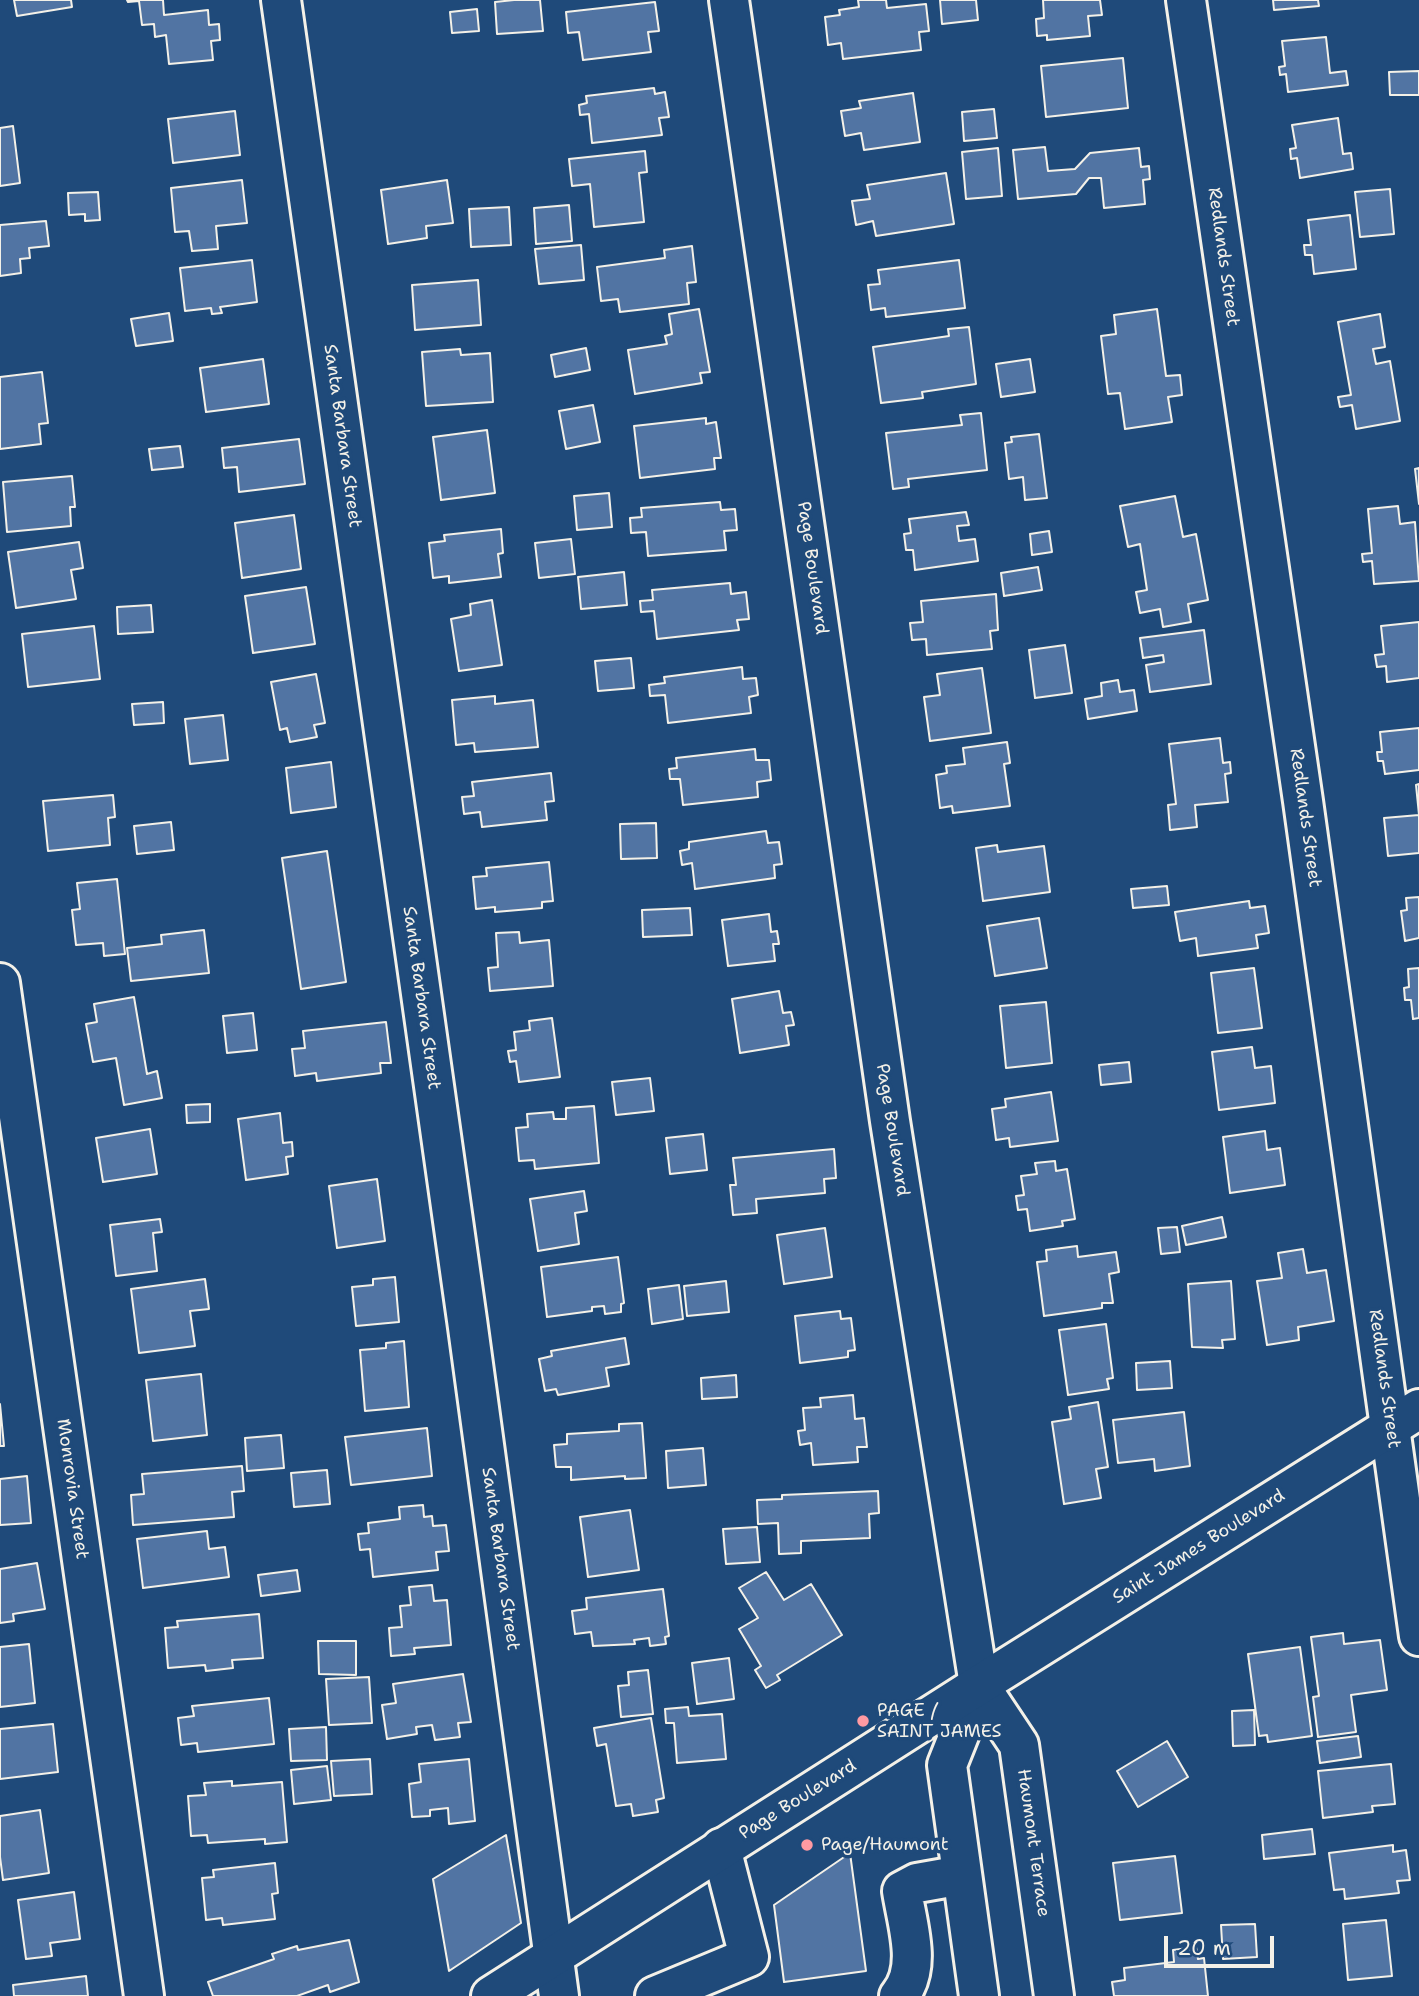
<!DOCTYPE html>
<html>
<head>
<meta charset="utf-8">
<style>
  body { margin:0 }
  #map { position:relative; width:1419px; height:1996px; overflow:hidden; background:#1f4a7a; font-family:"Shantell Sans",sans-serif }
  canvas { display:block }
  .scale { position:absolute; left:1164px; top:1936px; width:110px; height:32px; box-sizing:border-box; border:4px solid #f4f1e8; border-top:0; padding-left:9px; font-size:21px; line-height:24px; white-space:nowrap; color:#f4f1e8; -webkit-text-stroke:5px #1f4a7a; paint-order:stroke }
</style>
</head>
<body>
<div id="map">
<canvas width="1419" height="1996"></canvas>
<div class="scale">20 m</div>
</div>
<script>
const context = document.querySelector('canvas').getContext('2d');
context.lineJoin = 'round';
function fill(path, color) {
  context.fillStyle = color;
  context.fill(path, 'evenodd');
}
function strokePath(path, color, width, dash) {
  context.strokeStyle = color;
  context.lineWidth = width;
  context.lineCap = dash ? 'butt' : 'round';
  context.setLineDash(dash || []);
  context.stroke(path);
}
function label(font, color, halo, rows, align = 'center') {
  context.font = font + ' "Shantell Sans",sans-serif';
  context.lineWidth = 7;
  context.setLineDash([]);
  context.textBaseline = 'middle';
  context.strokeStyle = halo;
  context.fillStyle = color;
  for (const [text, x, y, turn = 0] of rows) {
    context.save();
    context.translate(x, y);
    context.rotate((+turn || 0) * Math.PI / 180);
    context.textAlign = isNaN(turn) ? turn : align;
    if (halo) context.strokeText(text, 0, 0);
    context.fillText(text, 0, 0);
    context.restore();
  }
}
const building = new Path2D(`
  M14 0H71L72 7 17 16Z
  M127 0H163L164 15 208 10 209 25 219 24 220 40 211 41 213 60 169 64 166 35 155 37 154 24 142 25 139 1 128 2Z
  M514 0H540L543 31 497 34 495 2Z
  M858 0H886L887 8 926 4 929 31 919 32 921 50 843 59 841 43 828 45 825 17 840 15 839 10 859 7Z
  M940 0H976L978 20 942 24Z
  M1043 0H1100L1102 15 1088 16 1090 36 1047 40V35L1037 36 1036 19 1044 18Z
  M1273 0H1318L1319 6 1274 10Z
  M655 2 659 31 648 32 651 52 583 60 579 32 568 33 566 12Z
  M477 9 479 31 452 33 450 12Z
  M1326 37 1330 73 1346 71 1348 85 1288 92 1286 74 1280 75 1279 67 1285 66 1282 41Z
  M1123 58 1128 108 1046 117 1041 66Z
  M1419 71V95H1390L1389 72Z
  M654 88 655 94 665 92 669 117 659 118 662 135 592 143 589 114 580 115 579 105 587 103 586 96Z
  M913 93 920 142 864 150 861 133 845 136 841 111 861 108 859 101Z
  M994 109 997 138 964 141 962 112Z
  M235 111 240 155 173 163 168 119Z
  M1338 118 1343 154 1351 153 1353 169 1300 178 1297 158 1291 159 1290 149 1296 148 1292 125Z
  M13 126 20 183 0 186V128Z
  M1045 147 1048 171 1075 169 1090 153 1139 148 1141 167 1149 166 1150 179 1143 180 1145 204 1104 208 1101 178H1089L1076 194 1018 199 1013 150Z
  M998 148 1002 196 966 199 962 152Z
  M645 151 647 172 639 173 644 222 594 227 590 184 572 186 569 159Z
  M946 173 954 224 876 236 873 221 856 225 852 201 870 199 867 185Z
  M242 180 247 223 216 226 218 249 192 251 189 231 175 232 171 188Z
  M447 180 453 223 426 226 427 238 388 244 381 190Z
  M1390 189 1394 234 1360 237 1355 192Z
  M98 192 100 220 85 221V214L69 215 68 193Z
  M569 205 572 241 536 244 534 208Z
  M509 207 511 245 471 247 469 209Z
  M1350 215 1356 269 1314 274 1312 255H1305L1304 245H1311L1308 220Z
  M46 221 49 246 29 248 30 258 20 259 21 273 0 276V225Z
  M581 245 584 280 539 284 535 249Z
  M692 246 696 282 687 283 689 304 620 312 618 299 601 301 597 267 665 258 664 250Z
  M252 260 257 302 220 307 222 313 212 314 211 308 185 311 180 268Z
  M959 260 965 308 886 317 885 308 871 310 868 285 880 284 878 270Z
  M478 280 481 325 415 330 412 285Z
  M699 309 710 372 700 373 702 383 635 394 628 350 667 344 665 336 672 334 669 314Z
  M1157 309 1166 376 1180 375 1182 395 1168 397 1172 422 1125 429 1120 393 1108 394 1101 336 1116 334 1114 315Z
  M169 313 173 341 136 346 131 319Z
  M1380 314 1385 347 1373 349 1376 364 1390 361 1400 421 1356 429 1352 405 1340 407 1338 397 1351 395 1338 322Z
  M969 327 976 384 922 392 923 398 881 403 873 347 949 336 948 329Z
  M586 348 590 370 555 377 551 355Z
  M460 349 461 355 490 353 493 402 426 406 422 352Z
  M263 359 269 404 206 412 200 368Z
  M1030 359 1035 392 1001 397 996 364Z
  M42 372 48 423 39 424 41 444 0 449V377Z
  M593 405 600 442 566 449 559 411Z
  M981 413 987 470 908 479 909 487 893 489 886 433 962 425 960 415Z
  M706 418V424L716 422 721 458H714L715 469 640 478 634 426Z
  M487 430 495 493 441 500 433 437Z
  M1039 434 1047 498 1025 500 1023 477 1009 479 1005 443 1012 442 1011 437Z
  M299 439 305 484 239 492 237 467 224 468 222 448Z
  M180 446 183 467 152 470 149 449Z
  M1419 468V504L1415 469Z
  M72 476 75 507H70L71 526 7 532 3 482Z
  M609 493 612 527 577 530 574 496Z
  M1175 496 1183 537 1196 534 1208 600 1188 604 1191 622 1163 627 1160 609 1140 613 1136 592 1147 590 1140 544 1128 547 1120 506Z
  M720 502 721 510 735 509 737 530 724 531 726 550 648 556 646 532 631 533 630 518 642 517 641 508Z
  M1398 506 1400 524 1415 522 1419 581 1374 584 1372 561 1363 562 1362 554 1372 553 1368 509Z
  M966 512 969 525 957 526 959 541 975 539 978 561 915 570 913 550H906L904 534 911 533 909 519Z
  M294 515 301 569 242 578 235 523Z
  M501 529 503 553 498 554 501 577 449 583V576L433 578 429 543 445 541 444 535Z
  M1049 531 1052 552 1032 555 1030 534Z
  M571 539 575 574 539 578 535 543Z
  M79 542 83 568 71 570 76 599 16 608 8 552Z
  M1038 567 1042 590 1004 596 1001 573Z
  M624 572 627 605 581 609 578 577Z
  M730 583 731 594 746 592 749 619 737 620 739 630 657 639 654 611 641 612 640 601 653 600 652 590Z
  M306 587 315 644 253 653 245 596Z
  M996 594 998 630 990 631 992 649 927 655 926 639 912 640 910 623 923 622 921 601Z
  M492 600 502 665 459 671 451 619 471 615 470 604Z
  M151 605 153 632 118 634 117 607Z
  M1419 622V678L1387 682 1386 666 1377 667 1375 655 1384 654 1381 626Z
  M94 626 100 679 28 687 22 634Z
  M1204 630 1211 684 1150 692 1146 665 1164 662 1163 655 1143 658 1140 638Z
  M1065 645 1072 693 1035 698 1029 650Z
  M631 658 634 688 598 691 595 661Z
  M742 667 743 679 756 678 758 695 749 697 751 713 668 723 665 695 650 696 649 685 665 683 664 677Z
  M982 668 991 733 930 741 924 697 940 695 937 674Z
  M316 674 325 723 314 725 317 737 290 742 287 728 280 730 271 682Z
  M1118 680 1120 692 1134 690 1137 711 1088 719 1085 699 1102 696 1101 683Z
  M495 696V704L533 700 538 747 475 752 474 743 456 745 452 700Z
  M163 702 164 723 134 725 132 704Z
  M223 715 228 760 190 764 185 719Z
  M1419 728V770L1385 774 1383 761H1378L1377 752H1382L1380 732Z
  M1220 738 1223 763 1230 762 1231 773 1225 774 1228 802 1195 805 1197 827 1170 830 1168 805 1176 804 1169 744Z
  M1007 742 1010 763 1004 764 1010 806 953 813 952 806 940 808 936 775 947 773 946 766 965 764 963 748Z
  M755 749 756 760H769L771 780 757 782 758 797 683 805 680 779H670L669 769 677 768 676 758Z
  M331 762 336 807 291 813 286 768Z
  M551 773 554 801 545 802 547 820 482 827 480 812 464 814 462 797 474 796 472 782Z
  M1419 784V853L1388 856 1384 818 1419 815 1416 785Z
  M113 795 115 817 108 818 110 845 48 851 43 801Z
  M171 822 174 850 137 854 134 826Z
  M656 823 657 858 621 859 620 824Z
  M766 831 768 843 779 842 782 864 774 865 775 878 695 889 692 863 682 865 680 851 689 849V842Z
  M997 845 998 852 1044 846 1050 892 983 901 976 848Z
  M327 851 346 982 301 989 282 858Z
  M549 862 553 901 542 902V908L495 912V907L476 909 473 877 487 876 486 868Z
  M117 879 125 954 104 956 103 943 76 945 72 910 80 909 77 883Z
  M1167 886 1169 905 1133 908 1131 889Z
  M1419 897V938L1405 941 1401 911 1407 910 1406 898Z
  M1249 901 1250 908 1265 906 1269 933 1256 935 1258 948 1198 956 1196 938 1180 941 1175 912Z
  M690 908 692 935 643 937 642 910Z
  M769 914 771 932 777 931 779 944H773L775 961 728 966 722 920Z
  M1039 918 1047 968 995 976 987 926Z
  M204 930 209 973 131 981 127 948 162 944 161 935Z
  M519 932 520 943 549 940 553 986 490 991 488 968 498 967 496 933Z
  M1254 968 1262 1028 1218 1033 1211 973Z
  M1419 968V1018L1413 1019 1411 1000H1405L1404 988 1409 987 1408 969Z
  M779 991 783 1013 791 1012 794 1025 786 1026 789 1045 740 1053 732 999Z
  M134 997 147 1074 157 1071 162 1098 124 1105 116 1058 93 1062 86 1024 97 1022 94 1004Z
  M1046 1002 1052 1063 1006 1068 1000 1006Z
  M253 1013 257 1050 227 1053 223 1016Z
  M552 1018 560 1077 519 1082 516 1061 510 1062 508 1051 516 1050 514 1032 530 1030 529 1021Z
  M386 1022 391 1063H380L381 1073 317 1081 316 1073 295 1076 292 1049 305 1048 303 1031Z
  M1252 1047 1255 1068 1271 1066 1275 1103 1219 1110 1212 1052Z
  M1129 1062 1131 1082 1101 1085 1099 1065Z
  M650 1078 654 1111 616 1115 612 1082Z
  M1051 1092 1058 1141 1010 1147 1009 1138 996 1140 992 1109 1006 1107 1005 1099Z
  M210 1104V1122L187 1123 186 1105Z
  M594 1106 599 1163 535 1169 534 1160 519 1161 516 1128 528 1127 527 1114 553 1112 554 1119H566V1108Z
  M280 1113 283 1143 292 1142 293 1156 286 1157 288 1174 246 1180 238 1119Z
  M150 1129 157 1174 103 1182 96 1138Z
  M1265 1131 1267 1150 1280 1148 1285 1185 1230 1193 1223 1137Z
  M703 1134 707 1170 670 1174 666 1138Z
  M834 1149 836 1178 824 1179 825 1193 756 1199 757 1213 733 1215 730 1185H736L733 1158Z
  M1055 1161 1056 1171 1067 1169 1075 1219 1062 1221 1063 1226 1030 1231 1027 1209 1018 1210 1016 1196 1024 1195 1021 1176 1037 1174 1035 1163Z
  M377 1179 385 1241 337 1248 329 1186Z
  M584 1191 587 1211 575 1213 579 1244 538 1251 530 1199Z
  M1222 1217 1226 1237 1186 1245 1182 1226Z
  M160 1219 162 1232 153 1233 157 1271 116 1276 110 1225Z
  M1177 1227 1180 1252 1161 1254 1158 1228Z
  M825 1228 832 1277 784 1284 777 1235Z
  M1077 1246 1078 1257 1116 1252 1119 1272 1109 1274 1113 1303H1102V1308L1044 1316 1037 1262 1047 1261 1046 1250Z
  M1303 1249 1307 1273 1326 1270 1334 1321 1298 1327 1299 1340 1267 1345 1257 1281 1282 1278 1278 1253Z
  M618 1257 624 1303 621 1304V1312L605 1314 604 1306 592 1307V1311L547 1317 541 1267Z
  M395 1277 399 1322 356 1326 352 1287 373 1285V1279Z
  M205 1279 209 1309 190 1311 195 1346 139 1353 131 1289Z
  M726 1281 729 1312 687 1316 684 1286Z
  M1231 1281 1235 1339 1222 1340 1223 1348 1192 1347 1188 1284Z
  M679 1285 683 1319 652 1324 648 1289Z
  M840 1311 841 1319 851 1318 855 1350 848 1351V1357L800 1363 795 1316Z
  M1106 1324 1113 1378 1107 1379 1109 1389 1068 1395 1059 1330Z
  M625 1338 629 1364 606 1368 609 1386 558 1395 556 1389 545 1391 539 1359 552 1356 551 1351Z
  M404 1341 409 1407 365 1411 360 1350 386 1348V1343Z
  M1170 1361 1172 1388 1137 1390 1136 1363Z
  M201 1374 207 1435 153 1441 146 1380Z
  M736 1375 737 1397 702 1399 701 1378Z
  M853 1395 855 1419 864 1418 867 1447H857L858 1462 813 1465 811 1443 800 1445 798 1431 805 1430 803 1408 821 1407 820 1398Z
  M1098 1402 1108 1467 1096 1469 1101 1498 1064 1504 1052 1422 1071 1419 1069 1407Z
  M0 1404 4 1446H0Z
  M1184 1412 1190 1466 1155 1471 1154 1459 1118 1463 1113 1420Z
  M642 1423 646 1478 625 1479V1476L571 1480V1467H556L554 1445 567 1444V1434L619 1431V1424Z
  M427 1428 432 1476 351 1485 345 1437Z
  M281 1435 284 1468 247 1471 245 1438Z
  M703 1448 706 1485 668 1488 666 1451Z
  M242 1466 244 1491 232 1492 234 1517 133 1525 131 1495 144 1494 142 1474Z
  M327 1470 330 1504 294 1507 291 1473Z
  M27 1476 31 1523 0 1525V1479Z
  M878 1491 879 1513 869 1514 870 1538 801 1541V1553L779 1554 778 1523 758 1524 757 1500 782 1499V1495Z
  M423 1505 424 1517 432 1516 433 1526 446 1525 449 1551 436 1552 438 1570 373 1577 370 1549 360 1550 358 1534 369 1533 368 1523 400 1519 399 1507Z
  M630 1510 639 1570 588 1577 580 1517Z
  M757 1527 760 1562 726 1564 723 1529Z
  M207 1531 209 1549 225 1547 229 1577 143 1588 137 1539Z
  M37 1563 45 1609 13 1614 14 1621 0 1623V1569Z
  M297 1570 300 1591 261 1596 258 1575Z
  M766 1572 784 1600 811 1584 842 1635 777 1675 780 1680 766 1688 755 1670 761 1666 739 1629 758 1618 739 1588Z
  M432 1585 434 1601 447 1600 451 1645 414 1648 415 1654 391 1656 389 1628 402 1627 400 1606 411 1605 409 1587Z
  M663 1589 669 1636 665 1637 666 1644 650 1646 649 1638 634 1640 635 1644 593 1646 591 1632 575 1634 572 1611 587 1609 586 1598Z
  M259 1614 263 1658 232 1660 233 1668 206 1671 205 1665 168 1668 165 1628 178 1627 177 1621Z
  M1343 1633 1344 1644 1380 1640 1387 1690 1351 1695 1356 1732 1318 1737 1313 1697 1319 1696 1311 1637Z
  M318 1641H356V1675L319 1674Z
  M29 1644 35 1703 0 1707V1647Z
  M1300 1647 1312 1736 1268 1742 1267 1735 1259 1736 1248 1654Z
  M729 1658 734 1699 697 1704 692 1663Z
  M648 1670 653 1714 621 1717 618 1686 629 1685 628 1672Z
  M463 1674 471 1722 458 1723 460 1737 435 1740 432 1725 416 1727 417 1734 387 1739 382 1705 396 1703 393 1684Z
  M369 1677 372 1723 329 1725 326 1679Z
  M269 1698 274 1744 198 1752 197 1743 181 1745 178 1718 194 1716 192 1706Z
  M688 1707 689 1716 722 1714 726 1759 677 1763 674 1723H666L665 1709Z
  M1254 1710 1255 1745 1233 1746 1232 1711Z
  M651 1718 664 1798 656 1800 658 1812 633 1816 631 1804 616 1806 606 1744 597 1746 594 1728Z
  M53 1724 58 1772 0 1779V1729Z
  M326 1727 327 1760 291 1761 289 1729Z
  M1358 1736 1361 1757 1320 1763 1317 1741Z
  M1167 1741 1188 1777 1138 1807 1117 1771Z
  M370 1759 372 1794 334 1796 331 1761Z
  M469 1759 475 1821 449 1824 448 1808 430 1810V1816L412 1817 409 1784 421 1782 419 1764Z
  M1391 1764 1395 1804 1372 1806 1373 1812 1323 1818 1318 1771Z
  M327 1766 331 1800 294 1804 291 1770Z
  M232 1781V1786L282 1782 287 1842 265 1844V1839L208 1843 207 1835 191 1836 188 1796 206 1795 204 1783Z
  M40 1810 49 1873 3 1880 0 1857V1816Z
  M1312 1829 1315 1854 1264 1859 1262 1835Z
  M506 1835 521 1923 449 1971 433 1879Z
  M1393 1845V1852L1406 1850 1410 1880 1397 1881 1399 1893 1345 1899 1344 1889 1334 1890 1329 1853Z
  M850 1853 866 1971 784 1982 774 1905Z
  M1175 1856 1182 1913 1120 1920 1113 1863Z
  M275 1863 278 1893 272 1894 275 1919 223 1925 222 1918 206 1920 202 1878 214 1877 213 1870Z
  M74 1892 80 1939 50 1943 52 1956 26 1959 18 1900Z
  M1386 1920 1392 1976 1348 1980 1343 1924Z
  M1255 1924 1257 1957 1223 1959 1221 1925Z
  M349 1940 359 1982 330 1992 328 1985 297 1996H213L208 1982 274 1959 272 1954 297 1946 298 1950Z
  M1196 1947 1198 1959 1204 1958 1208 1996H1114L1112 1982 1125 1980 1124 1968 1174 1962 1173 1950Z
  M86 1976 88 1996H14L13 1985Z`);
fill(building, '#5174a3');
strokePath(building, '#f4f1e8', 2);
const minor = new Path2D(`
  M281 0 467 1320 559 1996
  M729 0 890 1121 979 1685 1019 1745 1054 1996
  M1186 0 1303 801 1419 1636
  M0 983 144 1996
  M655 1996 749 1957 721 1848
  M899 1996C923 1968 907 1924 902 1891L917 1883 962 1875
  M979 1996 947 1765 979 1685`);
const major = new Path2D(`
  M491 1996 979 1685 1419 1409`);
strokePath(minor, '#f4f1e8', 44);
strokePath(major, '#f4f1e8', 44);
strokePath(minor, '#1f4a7a', 38);
strokePath(major, '#1f4a7a', 38);
for (const [x, y, r, color] of [
  [863,1721,7,"#ff9aa2"],
  [807,1845,7,"#ff9aa2"]
]) {
  const dot = new Path2D();
  dot.arc(x, y, r, 0, 2 * Math.PI);
  context.fillStyle = color;
  context.fill(dot);
  strokePath(dot, '#1f4a7a', 2.5);
}
label('18px', '#f4f1e8', '#1f4a7a', [
  ["Redlands Street",1223,257,82],
  ["Santa Barbara Street",342,436,82],
  ["Page Boulevard",812,568,82],
  ["Redlands Street",1305,818,82],
  ["Santa Barbara Street",421,998,82],
  ["Page Boulevard",892,1130,81],
  ["Redlands Street",1384,1379,82],
  ["Monrovia Street",72,1489,82],
  ["Saint James Boulevard",1199,1547,-32],
  ["Santa Barbara Street",500,1559,82],
  ["Page Boulevard",798,1800,-32],
  ["Haumont Terrace",1033,1843,82]
]);
label('18px', '#f4f1e8', '#1f4a7a', [
  ["PAGE /",877,1711],
  ["SAINT JAMES",877,1732],
  ["Page/Haumont",821,1845]
], 'left');
</script>
</body>
</html>
